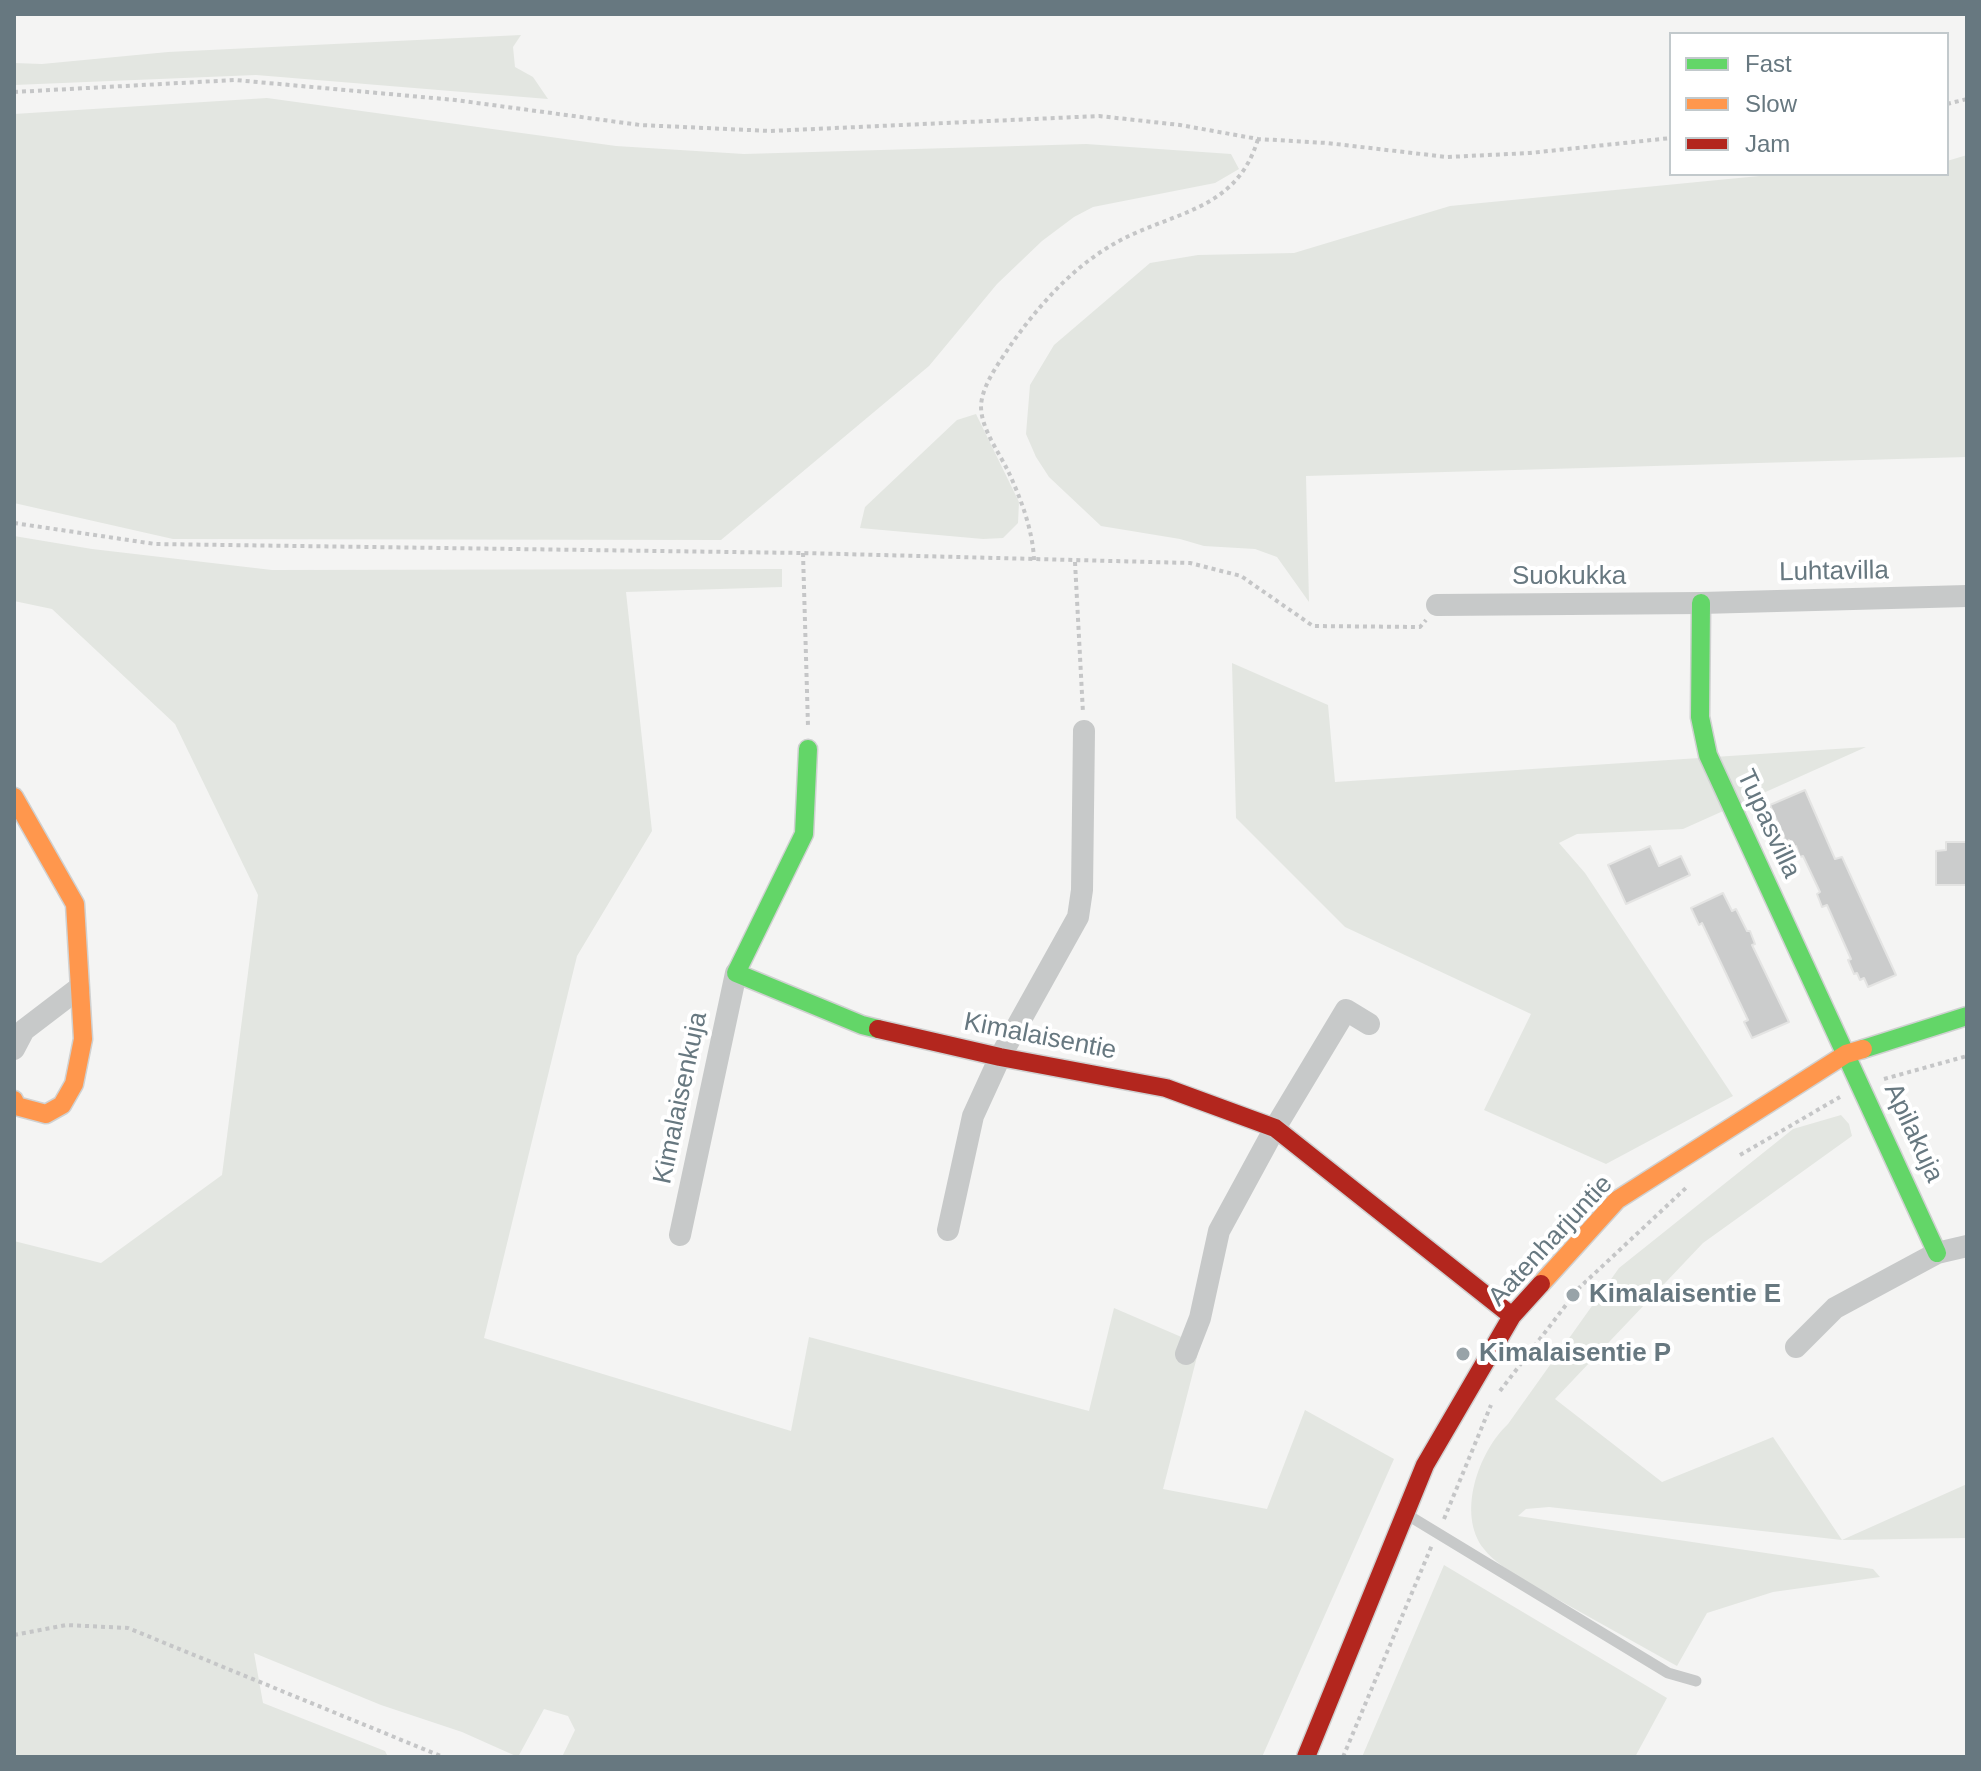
<!DOCTYPE html>
<html>
<head>
<meta charset="utf-8">
<style>
  body { margin:0 }
  #map { position:relative; width:1981px; height:1771px; overflow:hidden; background:#f4f4f3; font-family:Arial,sans-serif }
  canvas { display:block }
  .frame { position:absolute; inset:0; border:16px solid #677880; pointer-events:none }
  .legend { position:absolute; left:1669px; top:32px; width:280px; height:144px; box-sizing:border-box; background:#fff; border:2px solid #c2c9cc; margin:0; padding:10px 14px; list-style:none; font-size:24px; color:#677880 }
  .legend li { display:flex; align-items:center; gap:16px; height:40px }
  .legend b { width:40px; border:2px solid #c2c9cc }
</style>
</head>
<body>
<div id="map">
<canvas width="1981" height="1771"></canvas>
<div class="frame"></div>
<ul class="legend">
<li><b style="height:10px;background:#63d668"></b>Fast</li>
<li><b style="height:10px;background:#ff974d"></b>Slow</li>
<li><b style="height:10px;background:#b3261e"></b>Jam</li>
</ul>
</div>
<script>
const context = document.querySelector('canvas').getContext('2d');
context.lineJoin = 'round';
function fill(path, color) {
  context.fillStyle = color;
  context.fill(path, 'evenodd');
}
function strokePath(path, color, width, dash) {
  context.strokeStyle = color;
  context.lineWidth = width;
  context.lineCap = dash ? 'butt' : 'round';
  context.setLineDash(dash || []);
  context.stroke(path);
}
function label(font, color, halo, rows, align = 'center') {
  context.font = font + ' Arial,sans-serif';
  context.lineWidth = 8;
  context.setLineDash([]);
  context.textBaseline = 'middle';
  context.strokeStyle = halo;
  context.fillStyle = color;
  for (const [text, x, y, turn = 0] of rows) {
    context.save();
    context.translate(x, y);
    context.rotate((+turn || 0) * Math.PI / 180);
    context.textAlign = isNaN(turn) ? turn : align;
    if (halo) context.strokeText(text, 0, 0);
    context.fillText(text, 0, 0);
    context.restore();
  }
}
fill(new Path2D(`
  M521 35 513 47 515 67 533 77 548 99 256 75 14 85V63L42 64 168 52Z
  M267 98 616 146 744 154 1086 144 1231 154 1239 169 1215 183 1093 207 1074 217 1042 241 997 284 929 366 721 540 173 539 14 503V114Z
  M1967 155V457L1306 476 1309 602 1277 557 1255 549 1204 546 1180 539 1101 526 1049 477 1036 457 1026 434 1030 385 1054 345 1150 263 1198 255 1294 253 1450 206 1780 174H1947V161Z
  M976 414 1019 502 1018 523 1003 538 983 539 860 528 865 507 957 420Z
  M14 536 92 549 272 570 782 569V587L626 592 652 831 577 956 484 1338 791 1431 809 1337 1089 1411 1114 1308 1200 1345 1163 1489 1267 1509 1305 1410 1394 1459 1262 1757H562L575 1730 568 1716 544 1709 518 1757 462 1732 381 1705 254 1653 263 1703 385 1751 388 1757 272 1755 14 1757V1241L101 1263 222 1175 258 895 175 724 52 609 14 601Z
  M1232 663 1328 705 1335 782 1866 747 1683 829 1577 834 1559 843 1585 873 1733 1096 1606 1164 1484 1110 1531 1014 1345 927 1236 818Z
  M1841 1115 1849 1124 1852 1136 1703 1243 1555 1399 1662 1482 1773 1437 1842 1540 1967 1484V1538L1842 1540 1549 1507 1526 1509 1518 1516 1873 1569 1880 1577 1773 1592 1707 1613 1677 1666 1523 1580C1510 1571 1493 1561 1484 1549 1456 1514 1479 1451 1508 1424L1619 1268 1793 1129Z
  M1444 1565 1667 1698 1635 1757H1362Z`), '#e3e6e1');
const building = new Path2D(`
  M1805 790 1835 859 1842 857 1896 975 1868 987 1864 978 1860 980 1857 973 1854 974 1848 960 1851 959 1827 905 1822 907 1817 894 1820 892 1803 856 1800 857 1796 846 1792 848 1789 840 1786 842 1770 805Z
  M1946 842H1967V885H1936V851L1946 850Z
  M1650 846 1659 866 1681 856 1690 875 1626 904 1608 865Z
  M1723 893 1732 911 1736 909 1747 931H1750L1755 944 1752 945 1789 1022 1752 1038 1744 1022 1748 1020 1702 923 1699 925 1691 908Z`);
fill(building, '#cbcccc');
strokePath(building, '#e4e4e3', 2);
const fast = new Path2D(`
  M1701 603 1700 717 1708 755 1937 1253
  M808 749 804 834 736 973 862 1025 878 1029
  M1863 1049 1967 1016`);
const slow = new Path2D(`
  M14 797 75 904 83 1039 74 1084 62 1105 46 1114 16 1106 14 1100
  M1541 1284 1617 1200 1846 1054 1863 1049`);
const jam = new Path2D(`
  M878 1029 1000 1057 1166 1088 1275 1128 1512 1316
  M1306 1757 1425 1465 1512 1316 1541 1284`);
strokePath(fast, '#d0d1d1', 21);
strokePath(slow, '#d0d1d1', 21);
strokePath(jam, '#d0d1d1', 21);
strokePath(new Path2D(`
  M14 92 235 80 455 100 640 125 770 131 1099 116 1180 125 1258 139 1327 143 1447 157 1530 153 1671 138
  M1947 104 1967 99
  M14 523 155 544 803 553 1190 563 1241 576 1313 626 1420 627 1426 620
  M803 553 808 726
  M1034 560C1033 531 1021 499 1009 473 999 452 981 429 981 406 982 385 999 363 1010 346 1036 309 1068 272 1107 248 1165 211 1235 216 1258 139
  M1075 562 1083 713
  M1884 1079 1967 1056
  M1740 1155 1840 1097
  M1500 1391 1579 1288 1688 1186
  M1444 1519 1491 1405
  M14 1635 66 1625 128 1628 443 1757
  M1343 1757 1432 1545`), '#c5c6c7', 4, [4, 4]);
strokePath(new Path2D(`
  M1406 1514 1668 1673 1696 1681`), '#c7c9c9', 11);
strokePath(new Path2D(`
  M1437 605 1701 603 1967 596
  M14 1049 24 1030 79 988
  M948 1230 973 1116 1000 1057 1078 917 1082 890 1084 731
  M680 1235 736 973
  M1796 1347 1835 1308 1937 1253 1967 1246
  M1186 1354 1200 1318 1219 1231 1275 1128 1346 1010 1369 1024`), '#c7c9c9', 22);
strokePath(fast, '#63d668', 18);
strokePath(slow, '#ff974d', 18);
strokePath(jam, '#b3261e', 18);
for (const [x, y, r, color] of [
  [1573,1295,8,"#98a3a8"],
  [1463,1354,8,"#98a3a8"]
]) {
  const dot = new Path2D();
  dot.arc(x, y, r, 0, 2 * Math.PI);
  context.fillStyle = color;
  context.fill(dot);
  strokePath(dot, '#fff', 3);
}
label('26px', '#677880', '#fff', [
  ["Luhtavilla",1834,572,-1],
  ["Suokukka",1569,577],
  ["Tupasvilla",1768,824,65],
  ["Kimalaisentie",1040,1037,11],
  ["Kimalaisenkuja",681,1098,-78],
  ["Apilakuja",1913,1133,65],
  ["Aatenharjuntie",1551,1241,-47]
]);
label('bold 26px', '#677880', '#fff', [
  ["Kimalaisentie E",1589,1295],
  ["Kimalaisentie P",1479,1354]
], 'left');
</script>
</body>
</html>
